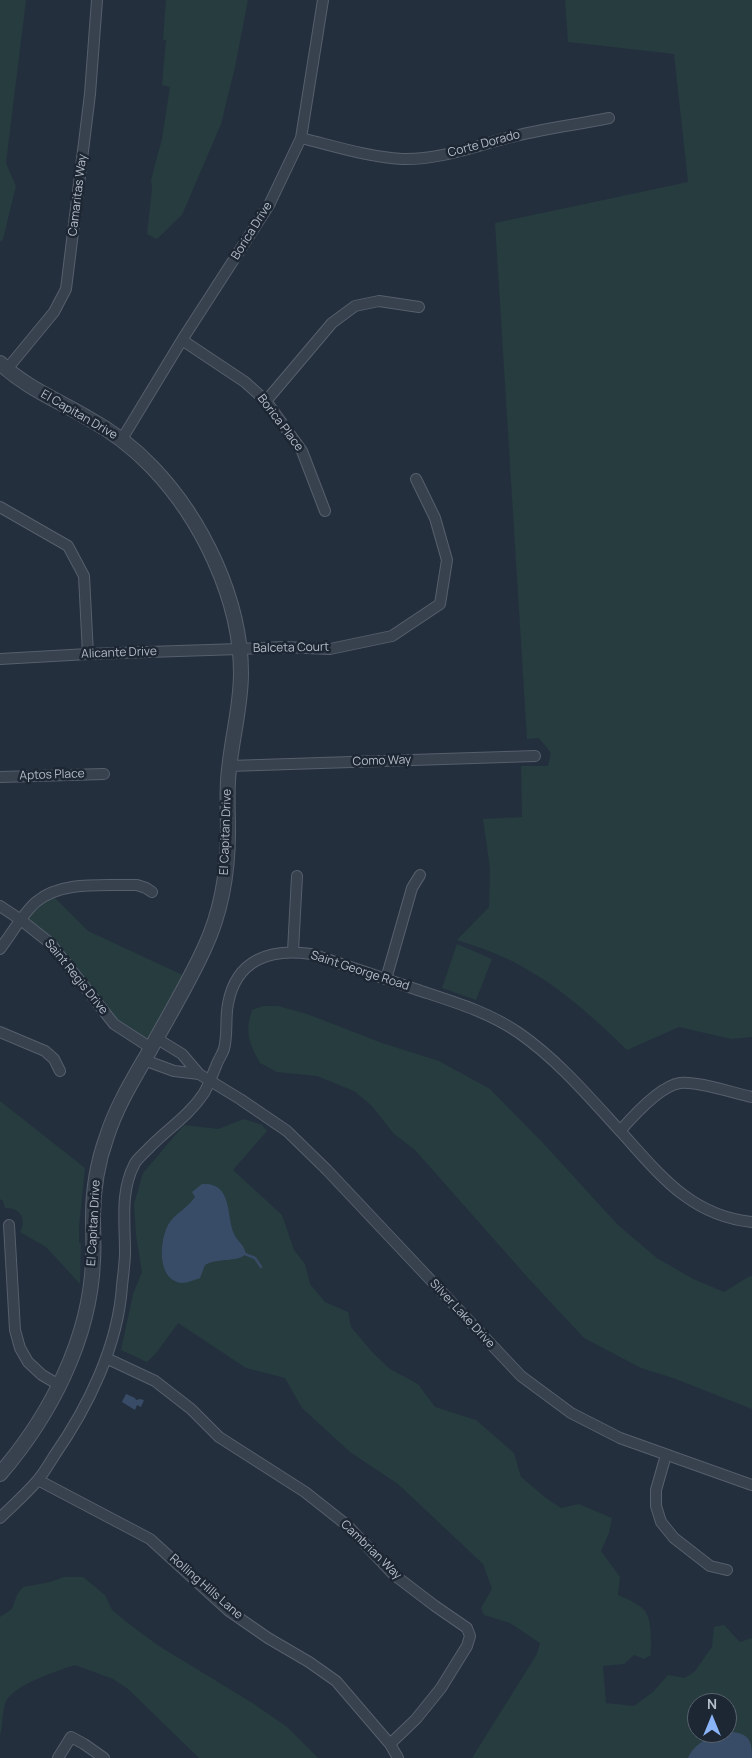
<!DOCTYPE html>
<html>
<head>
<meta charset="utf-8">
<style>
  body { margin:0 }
  #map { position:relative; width:752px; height:1758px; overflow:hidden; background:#242f3e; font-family:Manrope,sans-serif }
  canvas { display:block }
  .north { position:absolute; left:687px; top:1693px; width:50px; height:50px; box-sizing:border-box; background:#1d2633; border:1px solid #59626f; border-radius:50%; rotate:0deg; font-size:14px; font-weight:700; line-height:20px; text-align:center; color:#b4bcc9 }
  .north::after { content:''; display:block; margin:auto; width:18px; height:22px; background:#8ab4f8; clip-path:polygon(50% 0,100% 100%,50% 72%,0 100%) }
</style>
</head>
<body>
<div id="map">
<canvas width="752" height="1758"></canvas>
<div class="north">N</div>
</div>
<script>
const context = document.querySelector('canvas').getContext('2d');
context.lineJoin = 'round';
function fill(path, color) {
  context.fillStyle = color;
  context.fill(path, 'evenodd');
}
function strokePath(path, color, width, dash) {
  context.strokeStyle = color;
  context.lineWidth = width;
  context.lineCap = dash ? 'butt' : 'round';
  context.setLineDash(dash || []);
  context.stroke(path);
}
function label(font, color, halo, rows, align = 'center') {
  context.font = font + ' Manrope,sans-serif';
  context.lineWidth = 5;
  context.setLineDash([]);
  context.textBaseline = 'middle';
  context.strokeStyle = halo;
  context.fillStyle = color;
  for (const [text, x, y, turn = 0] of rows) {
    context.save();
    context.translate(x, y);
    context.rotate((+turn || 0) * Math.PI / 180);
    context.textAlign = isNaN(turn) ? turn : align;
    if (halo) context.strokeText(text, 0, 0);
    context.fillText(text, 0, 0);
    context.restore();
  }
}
fill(new Path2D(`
  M0 0H26L6 163 16 186 3 239 0 242Z
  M166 0H248L235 67 221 124 182 215 157 239 147 234 152 189 151 180 162 139 170 87 162 85 166 40H163Z
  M565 0H752V1037L731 1039 679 1027 627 1050C597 1021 565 991 528 970 506 956 481 948 457 940L489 907 490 868 483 819 522 817 521 766H548L551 753 539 738 527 739 495 223 688 182 674 54 568 42Z
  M49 892 88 931 189 978 151 1048 114 1024 50 943 22 920Z
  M457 944 492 959 476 1000 442 988Z
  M263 1006H278L307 1014 382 1043 439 1061 490 1089 543 1143 618 1225 657 1258 693 1279 724 1292 748 1277 752 1276V1409L673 1378 641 1368 584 1338 529 1279 415 1150 394 1134 372 1106 354 1091 317 1076 277 1072 260 1063 261 1065C250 1044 244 1034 252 1010Z
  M0 1101 85 1168 79 1226V1243H81L80 1284 46 1247 20 1232C27 1219 20 1207 5 1208L3 1201 0 1199Z
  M244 1119 262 1125 267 1131 233 1170 282 1215 294 1250 305 1264 310 1284 325 1302 348 1312 351 1327 373 1353 390 1369 418 1384 435 1407 476 1420 514 1453 521 1477 546 1498 561 1508 579 1504 612 1518 609 1533 601 1551 620 1577 618 1595C626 1599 639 1603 645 1611 652 1620 651 1643 651 1655L644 1659 634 1655 624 1664 603 1666 606 1703 634 1706 653 1692 668 1675 685 1678 695 1671 712 1647 714 1627 724 1625 740 1642 752 1638V1758H472L537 1654 540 1643 510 1623 484 1615 481 1608 492 1589 483 1564 398 1484 350 1452 302 1408 285 1378 246 1368 178 1323 157 1352 147 1362 121 1350 133 1294 142 1272 136 1235 134 1204 143 1173 184 1125 218 1129ZM697 1703H727V1733H697Z
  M64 1577H83L105 1595 112 1610 133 1627 159 1646 254 1704 287 1727 318 1758H199L128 1689 113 1679 75 1665C57 1671 11 1685 5 1704 2 1714 3 1725 0 1735V1617L12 1609 17 1595 23 1587 50 1582Z`), '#263c3f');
fill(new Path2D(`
  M202 1184C233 1182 226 1216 234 1234 238 1243 243 1242 246 1254 236 1263 219 1257 205 1265L200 1278C193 1280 185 1285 177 1282 157 1275 160 1240 168 1225 175 1213 188 1208 195 1197L192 1192Z
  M126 1394 135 1398 136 1400 140 1399 144 1400 141 1407 137 1405 135 1410 122 1402Z
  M733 1732C750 1734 752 1742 752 1758H688C696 1740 716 1733 733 1732Z`), '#394c67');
strokePath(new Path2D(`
  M245 1254 255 1258 261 1267`), '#394c67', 2.5);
const minor = new Path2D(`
  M301 138C334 146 368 157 402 159 439 160 472 147 507 138 540 129 575 125 609 118
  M182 340 245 382 266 401 302 451 325 511
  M7 369 54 312 66 289 90 94 97 0
  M266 401 332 323 355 306 379 301 419 307
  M122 439 182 340 269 205 301 138 323 0
  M0 507 68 546 84 576 88 654
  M0 659 88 654 239 649 284 647 330 649 392 636 440 604 447 560 435 518 416 479
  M229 766 535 756
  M0 777 104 774
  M0 906 21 920 50 943 114 1024 151 1048
  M0 949C10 936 24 912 36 902 62 880 105 886 137 885L146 888 152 892
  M293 951 297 876
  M386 979 412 888 420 875
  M0 1032 45 1051 54 1059 60 1071
  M156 1038 182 1054 199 1074 240 1099 287 1131 327 1170 521 1376 571 1413 620 1438 752 1485
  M144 1060 174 1071 199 1074
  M620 1131C633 1116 660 1086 680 1083 698 1081 733 1093 752 1097
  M9 1225 15 1330 20 1348 28 1362 42 1375 59 1385
  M106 1358 155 1381 191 1409 219 1437 305 1492 348 1526 393 1574 435 1606 467 1628 470 1636 467 1646 441 1688 416 1719 390 1744
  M666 1455 656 1490V1506L661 1522 674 1538 710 1566 727 1570
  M38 1480 150 1539 229 1611 268 1638 309 1662 336 1681 390 1744 398 1758
  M0 1518C12 1506 26 1494 37 1481 44 1473 49 1464 54 1456 88 1407 118 1346 122 1286 123 1275 125 1263 125 1252 125 1221 120 1191 135 1163 138 1158 144 1153 148 1149 166 1130 189 1116 204 1093 209 1084 212 1076 216 1066 218 1060 222 1055 224 1049 228 1034 225 1018 228 1004 236 959 271 948 311 954 345 965 380 977 415 989 451 1001 487 1011 519 1033 558 1060 590 1098 622 1133 660 1175 691 1216 752 1222
  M58 1758 71 1737 84 1744 104 1758`);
const tertiary = new Path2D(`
  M0 363C25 387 57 400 86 417 110 430 133 447 152 467 202 519 241 600 241 673 241 710 230 744 228 781 227 798 228 815 228 832 228 871 221 913 204 949 188 984 168 1017 150 1050 134 1078 117 1105 107 1136 98 1161 93 1189 93 1217 93 1232 94 1247 93 1261 90 1339 50 1416 0 1474`);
strokePath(minor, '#565f6c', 12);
strokePath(tertiary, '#565f6c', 16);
strokePath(minor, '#38414e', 10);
strokePath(tertiary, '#38414e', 14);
label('12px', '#b4bcc9', '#1d2633', [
  ["Corte Dorado",484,144,-15],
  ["Camaritas Way",78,195,-83],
  ["Borica Drive",252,231,-58],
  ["El Capitan Drive",79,415,30],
  ["Borica Place",280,423,53],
  ["Balceta Court",291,648,-1],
  ["Alicante Drive",119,653,-2],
  ["Como Way",382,761,-2],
  ["Aptos Place",52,775,-2],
  ["El Capitan Drive",226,832,-88],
  ["Saint George Road",360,971,18],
  ["Saint Regis Drive",76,977,51],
  ["El Capitan Drive",94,1223,-87],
  ["Silver Lake Drive",462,1314,47],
  ["Cambrian Way",371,1550,44],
  ["Rolling Hills Lane",206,1587,41]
]);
</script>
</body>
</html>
